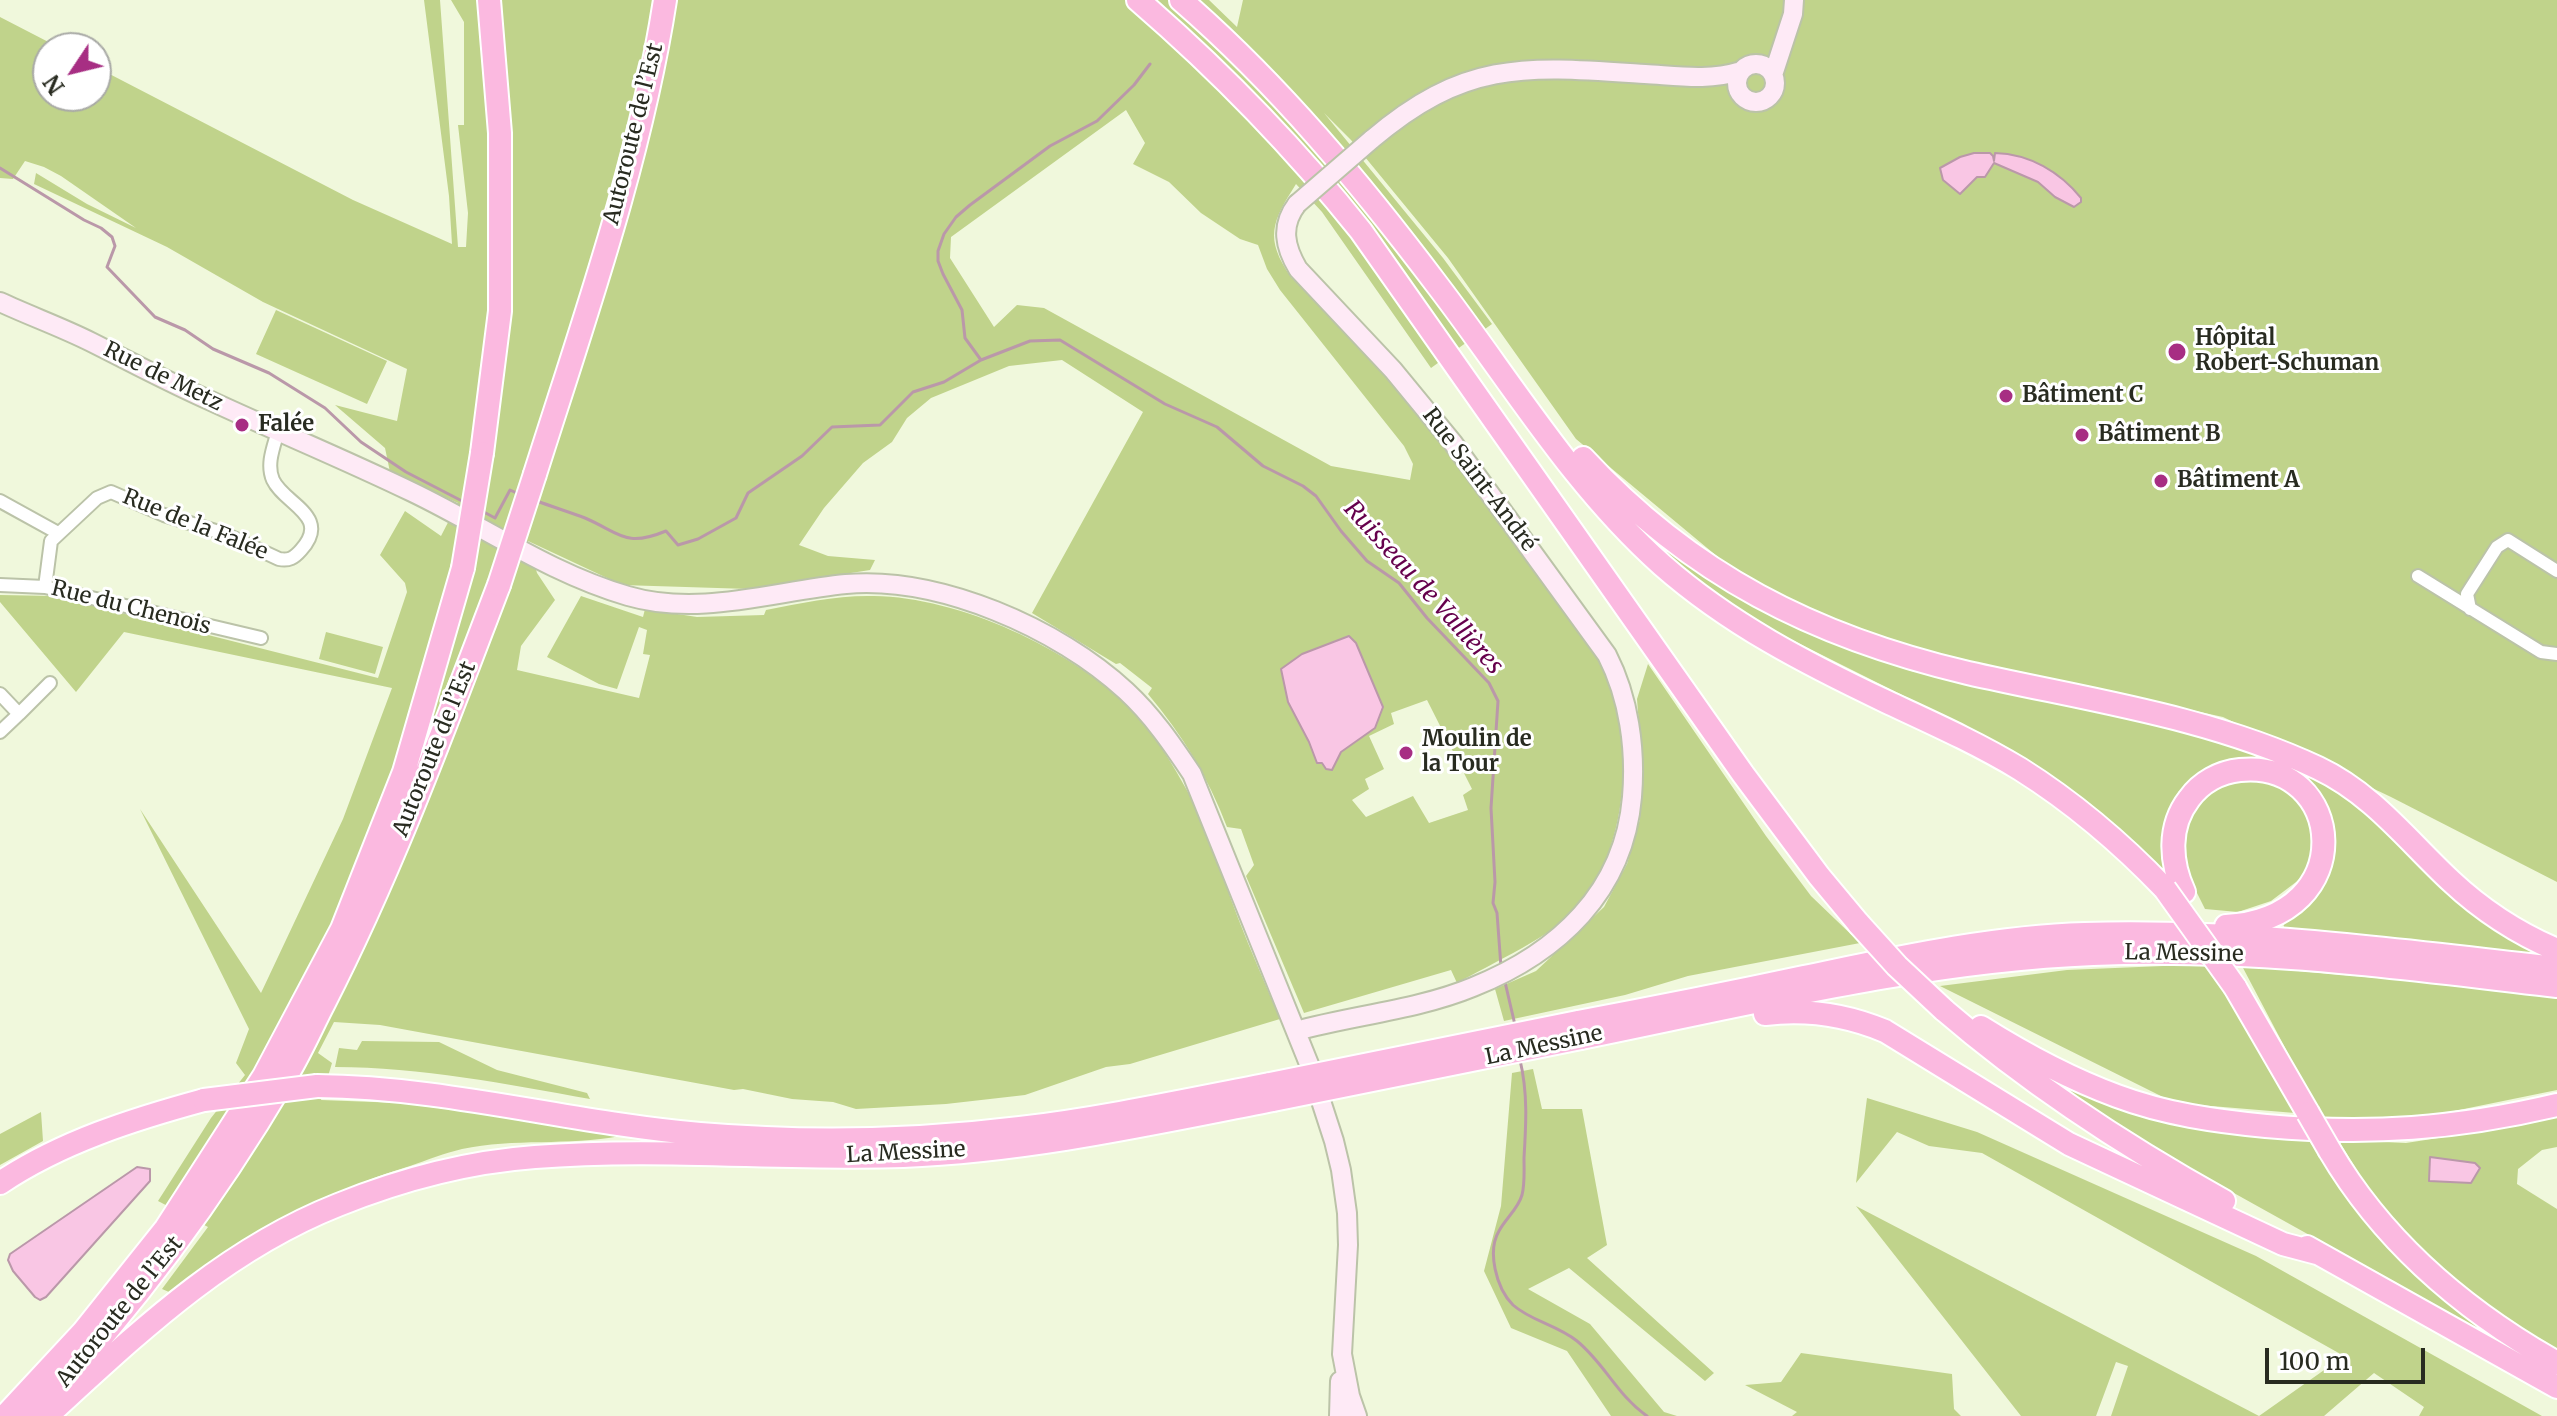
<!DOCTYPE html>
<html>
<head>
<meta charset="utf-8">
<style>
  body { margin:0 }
  #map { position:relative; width:2557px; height:1416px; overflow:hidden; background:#f0f8dc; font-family:Merriweather,serif }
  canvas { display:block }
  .north { position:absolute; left:32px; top:32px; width:80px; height:80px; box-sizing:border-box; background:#fff; border:2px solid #a9aaa6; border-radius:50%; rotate:235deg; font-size:22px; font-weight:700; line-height:32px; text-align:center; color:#282b20 }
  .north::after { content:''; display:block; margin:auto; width:28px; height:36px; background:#a72e83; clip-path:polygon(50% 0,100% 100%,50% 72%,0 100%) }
  .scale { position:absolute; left:2265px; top:1348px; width:160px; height:36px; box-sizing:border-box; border:4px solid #282b20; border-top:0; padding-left:10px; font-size:24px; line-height:28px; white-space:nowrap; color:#282b20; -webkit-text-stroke:6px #fff; paint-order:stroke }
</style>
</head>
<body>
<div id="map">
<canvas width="2557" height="1416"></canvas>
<div class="north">N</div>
<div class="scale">100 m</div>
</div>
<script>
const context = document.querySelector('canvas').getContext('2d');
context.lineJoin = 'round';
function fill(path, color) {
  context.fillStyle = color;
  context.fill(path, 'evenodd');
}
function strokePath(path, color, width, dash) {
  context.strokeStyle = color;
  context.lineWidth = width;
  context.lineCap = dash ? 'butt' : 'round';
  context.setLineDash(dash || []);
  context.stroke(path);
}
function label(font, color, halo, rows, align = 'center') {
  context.font = font + ' Merriweather,serif';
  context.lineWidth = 6;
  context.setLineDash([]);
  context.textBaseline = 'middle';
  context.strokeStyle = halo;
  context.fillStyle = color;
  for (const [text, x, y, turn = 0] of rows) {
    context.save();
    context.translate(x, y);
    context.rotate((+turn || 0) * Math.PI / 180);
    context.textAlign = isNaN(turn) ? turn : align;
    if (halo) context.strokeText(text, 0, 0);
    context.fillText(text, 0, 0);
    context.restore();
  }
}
fill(new Path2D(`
  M424 0H440L458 247H466L468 213 458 125H464V22L451 0H1209L1237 27 1243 0H2557V882L2391 797 2223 717 1902 647 1748 582 1576 439 1448 258 1351 140 1324 113 1443 258 1492 324 1431 368 1322 212 1296 184C1272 222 1264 238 1291 277 1328 315 1366 352 1400 391 1448 445 1489 506 1532 565 1559 601 1593 638 1610 680 1636 745 1625 851 1580 906 1558 933 1489 965 1457 983L1451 970 1304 1013 1246 876 1254 865 1241 829 1227 827C1208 777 1182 734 1148 694L1152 688 1120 663 1116 664 1032 613 1143 412 1062 360 1009 366 931 398 907 418 892 442 863 463 824 508 799 545 828 556 875 560 870 570 749 589 622 585 528 541 537 573 555 600 521 646 517 670 639 698 650 655 643 654 647 630 639 627 617 689 599 684 547 657 581 596 643 617 645 609 697 617 764 615 766 610C802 603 838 595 874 596 959 597 1071 649 1131 709 1154 732 1173 765 1189 794 1210 833 1222 876 1238 918 1251 952 1266 985 1280 1019L1130 1064 1106 1067 1025 1095 946 1104 856 1109 833 1102 792 1099 743 1089 734 1090 380 1025 334 1022 318 1053 332 1063 321 1100 400 1103 507 1117 620 1136C568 1146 514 1138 462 1149 445 1153 427 1160 410 1166 317 1195 246 1234 169 1292L162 1289 208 1227 158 1201 211 1118 245 1075 236 1063 249 1029 140 809 261 993 343 819 392 688 124 632 76 692 0 602V595L54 596 378 678 407 592 405 583 380 555 405 511 441 536 458 503 390 472 385 448 335 405 397 421 407 369 263 302 167 247 34 184 36 173 87 204 136 228 61 176 44 167 25 161 13 179 0 178V17L60 48H48V96H96V67L353 200 452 244 449 196ZM1126 110 1145 143 1133 164 1169 182 1201 213 1240 239 1258 245 1267 269 1280 290 1404 446 1413 464 1410 480 1331 466 1044 308 1017 305 994 327 950 258 951 237ZM1427 700 1472 789 1463 795 1468 810 1429 823 1413 796 1366 817 1352 800 1369 789 1365 779 1384 769 1369 736 1394 724 1391 713Z
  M276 310 387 361 367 404 256 354Z
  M1635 519 1771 615 1911 671 2135 713 2225 739 2327 781 2551 955 2284 927 2282 917 2324 872 2303 781 2198 778 2173 883 2119 829 2060 781 1924 706 1762 625 1709 588 1664 552Z
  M326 632 383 647 375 674 319 659Z
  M1648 664 1766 836 1811 896 1860 943 1688 976 1625 995 1504 1021 1495 989 1536 971 1604 907 1627 864 1640 819 1641 753 1637 699Z
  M2267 778 2301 801 2316 839 2308 873 2271 901 2238 912 2205 909 2185 869 2181 837 2187 814 2220 782Z
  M2211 964 2242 1011 2295 1113 2175 1103 1940 986 2067 970Z
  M2242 966 2557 994V1090L2415 1119 2322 1118Z
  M362 1041 439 1042 497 1070 587 1093 590 1099C506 1084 421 1067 335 1067L339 1048 357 1050Z
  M2028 1065 2118 1109 2307 1138 2321 1157 2525 1355 2135 1138Z
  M1533 1069 1542 1109H1582L1607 1245 1587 1258 1714 1373 1705 1381 1569 1268 1528 1289 1590 1324 1664 1412 1677 1416H1611L1567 1351 1511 1328 1484 1271 1501 1206 1512 1073Z
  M1867 1098 1977 1132 2256 1256 2542 1416H2419L2424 1407 2374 1373 2324 1416H2111L2128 1366 2116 1362 2096 1416H2021L1856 1206 2259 1416 2344 1356 1982 1153 1929 1146 1897 1132 1856 1183Z
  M41 1112 43 1141 0 1165V1134Z
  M2557 1112V1147L2542 1150 2518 1169 2517 1184 2557 1209V1354C2491 1318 2429 1266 2382 1207 2365 1187 2353 1162 2338 1140L2406 1143 2477 1132Z
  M1801 1353 1952 1374 1954 1409 1961 1416H1792L1797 1412 1745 1385 1781 1382Z`), '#c0d38b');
const water = new Path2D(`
  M1974 153H1990L1993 156 1994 161 1995 153C2030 154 2060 172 2081 198V202L2074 207 2055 197 2038 182 1994 163 1985 177H1977L1960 194 1943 180 1940 168 1960 157Z
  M1349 636 1356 643 1383 707 1375 728 1341 752 1332 770 1326 769 1322 763H1317L1309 742 1288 702 1281 669 1302 654Z
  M2430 1157 2475 1163 2480 1168 2471 1183 2429 1181Z
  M137 1167 150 1169V1181L46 1297 40 1300 35 1297 13 1271 8 1260 10 1254Z`);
fill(water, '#f9c6e4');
strokePath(water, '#ba98a9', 2);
strokePath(new Path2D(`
  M1150 64 1134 85 1097 121 1050 146 970 205 956 217 944 234 938 251V261L943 274 962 310 965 338 981 360 1030 341 1060 340 1165 404 1217 427 1263 466 1303 486 1316 496 1341 531 1367 561 1399 583 1427 618 1489 683 1498 701 1491 808 1495 882 1493 903 1497 913 1501 967
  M0 168 84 220 101 228 112 237 115 246 107 267 155 317 185 330 213 349 269 373 325 408 361 442 406 472 464 502
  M537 501C553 507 569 512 585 518 620 533 625 548 666 531L678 545 698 539 736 518 748 493 802 456 832 427 880 425 913 392 944 382 981 360
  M482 511 495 518 510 490 519 494
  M1505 982 1515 1025
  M1520 1060C1528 1093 1526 1125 1524 1158 1524 1170 1525 1183 1522 1195 1518 1209 1506 1218 1499 1231 1487 1251 1496 1288 1513 1305 1531 1321 1557 1325 1577 1341 1605 1364 1617 1395 1647 1416`), '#ba98a9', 3);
const street = new Path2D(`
  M0 501 58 533
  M2418 576 2541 652 2557 654
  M0 585 45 587 261 638
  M45 587 51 541 97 498 111 492 164 515 225 534 279 559C289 561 294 558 301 550 332 516 284 504 273 480 266 464 274 446 278 431
  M2470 609 2467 594 2497 547 2508 540 2557 571
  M0 694 19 714 50 683
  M0 732 19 714`);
const secondary = new Path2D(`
  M1737 83a19 19 0 1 1 38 0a19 19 0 1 1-38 0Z
  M1773 75 1793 14 1794 0
  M1371 140C1466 59 1526 66 1645 74 1679 76 1708 81 1741 71
  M0 302C30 316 61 327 91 342 131 362 170 383 211 401 278 432 346 460 412 492 483 526 551 574 628 596 700 617 774 591 846 584 939 576 1058 628 1126 691 1152 715 1172 744 1192 774L1309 1064 1334 1141 1341 1170 1347 1213 1348 1245 1342 1354 1350 1396 1357 1416
  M1296 1031C1354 1015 1417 1010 1473 987 1558 953 1624 892 1632 797 1636 749 1629 698 1607 655L1453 443 1393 370 1298 269C1285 247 1280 226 1297 204
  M1339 1416 1340 1381`);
const highway = new Path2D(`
  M1138 0C1219 70 1294 147 1361 231L1743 774 1819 876 1859 924
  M1181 0C1279 85 1361 184 1438 286 1510 380 1573 486 1662 565 1729 624 1807 664 1887 702 1932 723 1977 743 2020 769 2074 803 2121 843 2165 889
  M482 453 500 311V133L489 0
  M1583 458C1691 575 1815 637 1968 673 2087 700 2207 716 2318 768 2373 794 2408 841 2451 881 2483 911 2517 933 2557 950
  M535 474C584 319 640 162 665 0
  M2184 892C2170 862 2168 826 2189 799 2201 782 2220 772 2240 770 2344 759 2363 918 2226 926
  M2235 987 2308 1113
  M1944 1010C2030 1084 2125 1146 2224 1201
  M1765 1014C1806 1009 1847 1015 1885 1031L2069 1144 2283 1244 2317 1253
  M1578 1022C1653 1008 1729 993 1804 977 1896 958 1990 937 2085 934 2243 929 2401 951 2557 968
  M1981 1027C2024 1054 2068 1078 2117 1096 2165 1114 2215 1121 2266 1126 2369 1135 2456 1129 2557 1105
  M1581 1038C1750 1004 1921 961 2093 954 2249 947 2403 968 2557 986
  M317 1086C446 1087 572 1123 700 1134 807 1143 914 1141 1020 1128 1104 1118 1187 1100 1270 1084
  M2330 1151C2384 1243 2465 1311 2557 1363
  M0 1183C61 1142 134 1119 204 1100
  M2307 1247 2557 1387
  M5 1416 83 1332 166 1228 264 1076 342 929 404 772 463 568
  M31 1416C129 1313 213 1200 285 1078 300 1054 311 1028 324 1003 393 868 445 726 499 585
  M47 1416C137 1334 222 1251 338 1205 400 1180 467 1162 535 1157 657 1147 780 1160 903 1156 1028 1151 1150 1124 1273 1100`);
strokePath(street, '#bbc3a8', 16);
strokePath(secondary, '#bbc3a8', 22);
strokePath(highway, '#fff', 26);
strokePath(street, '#fff', 12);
strokePath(secondary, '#feeaf6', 18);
strokePath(highway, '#fbb9e0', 22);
const secondaryBridge = new Path2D(`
  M1297 204 1371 140`);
const highwayBridge = new Path2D(`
  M463 568 482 453
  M499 585 535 474
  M2165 889 2235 987
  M1859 924 1897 966 1944 1010
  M1270 1084 1578 1022
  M204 1100 317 1086
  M1273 1100 1581 1038
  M2308 1113 2330 1151`);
strokePath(secondaryBridge, '#bbc3a8', 22, []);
strokePath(highwayBridge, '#fff', 26, []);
strokePath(secondaryBridge, '#feeaf6', 18);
strokePath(highwayBridge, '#fbb9e0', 22);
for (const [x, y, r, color] of [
  [2177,352,10,"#a72e83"],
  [2006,396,8,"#a72e83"],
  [242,425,8,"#a72e83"],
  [2082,435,8,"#a72e83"],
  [2161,481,8,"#a72e83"],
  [1406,753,8,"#a72e83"]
]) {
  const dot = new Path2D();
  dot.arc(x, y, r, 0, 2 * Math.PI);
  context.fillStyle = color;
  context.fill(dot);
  strokePath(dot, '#fff', 3);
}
label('22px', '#282b20', '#fff', [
  ["Autoroute de l’Est",634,134,-76],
  ["Rue de Metz",163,377,26],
  ["Rue Saint-André",1479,480,53],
  ["Rue de la Falée",195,525,22],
  ["Rue du Chenois",131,608,14],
  ["Autoroute de l’Est",435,749,-68],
  ["La Messine",2184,954,1],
  ["La Messine",1544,1046,-12],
  ["La Messine",906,1153,-3],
  ["Autoroute de l’Est",120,1312,-51]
]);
label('bold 22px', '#282b20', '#fff', [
  ["Hôpital",2195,339],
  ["Robert-Schuman",2195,364],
  ["Bâtiment C",2022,396],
  ["Falée",258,425],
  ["Bâtiment B",2098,435],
  ["Bâtiment A",2177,481],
  ["Moulin de",1422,740],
  ["la Tour",1422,765]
], 'left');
label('italic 24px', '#65004c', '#fff', [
  ["Ruisseau de Vallières",1423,588,48]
]);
</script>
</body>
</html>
